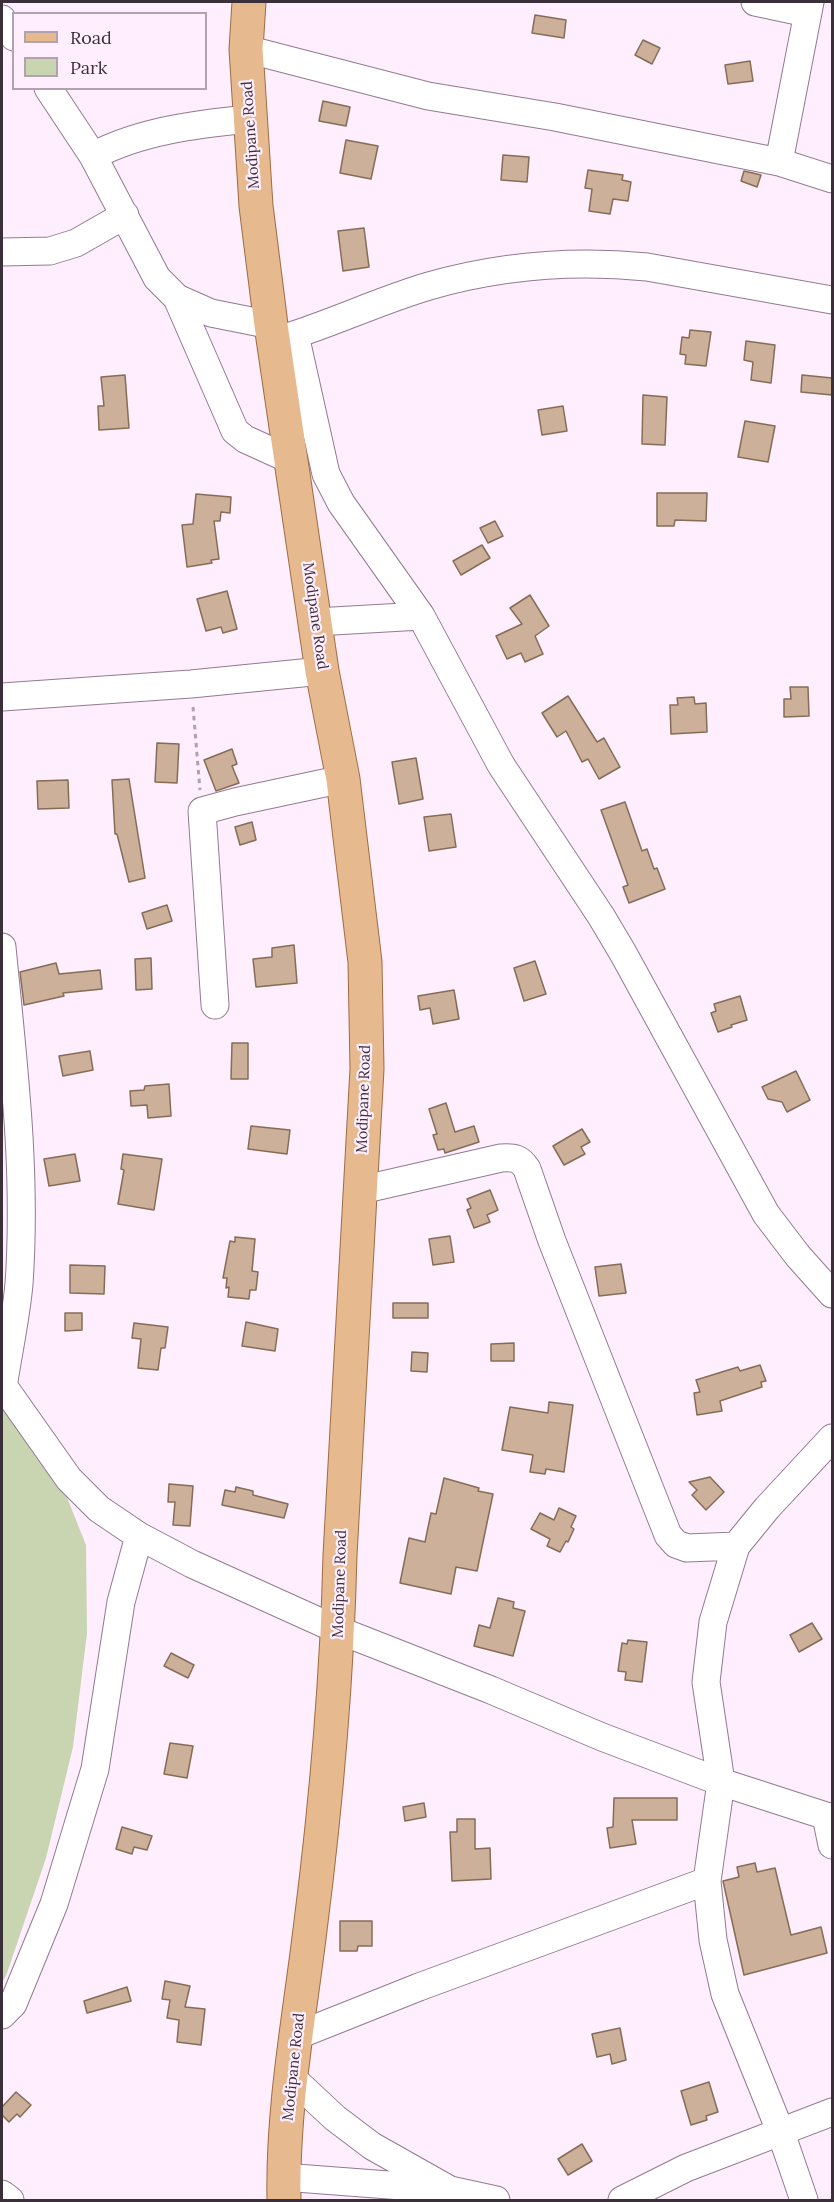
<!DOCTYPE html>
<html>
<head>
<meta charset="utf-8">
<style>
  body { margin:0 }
  #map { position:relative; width:834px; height:2202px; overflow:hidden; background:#ffeefd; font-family:Lora,serif }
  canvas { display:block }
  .frame { position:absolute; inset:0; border:3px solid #3b303a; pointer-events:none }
  .legend { position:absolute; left:12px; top:12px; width:195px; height:78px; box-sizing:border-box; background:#ffeefd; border:2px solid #b1a2af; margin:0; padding:8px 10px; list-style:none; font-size:18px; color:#3b303a }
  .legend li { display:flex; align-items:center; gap:12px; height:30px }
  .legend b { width:30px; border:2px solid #b1a2af }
</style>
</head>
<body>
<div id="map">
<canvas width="834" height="2202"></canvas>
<div class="frame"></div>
<ul class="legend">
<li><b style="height:8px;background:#e6b98f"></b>Road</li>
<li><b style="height:16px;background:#c9d4b1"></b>Park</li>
</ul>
</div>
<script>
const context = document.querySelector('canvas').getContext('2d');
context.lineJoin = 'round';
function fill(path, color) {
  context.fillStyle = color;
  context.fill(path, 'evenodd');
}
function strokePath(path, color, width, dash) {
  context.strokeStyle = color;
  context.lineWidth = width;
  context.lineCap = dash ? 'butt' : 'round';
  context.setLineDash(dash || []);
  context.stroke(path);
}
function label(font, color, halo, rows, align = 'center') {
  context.font = font + ' Lora,serif';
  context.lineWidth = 4.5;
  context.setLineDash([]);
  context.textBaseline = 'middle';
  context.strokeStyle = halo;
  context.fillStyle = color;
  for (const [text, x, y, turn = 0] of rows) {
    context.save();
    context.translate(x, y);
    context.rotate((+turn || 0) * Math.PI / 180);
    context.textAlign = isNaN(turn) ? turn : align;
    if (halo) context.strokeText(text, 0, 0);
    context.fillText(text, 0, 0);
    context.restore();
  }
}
fill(new Path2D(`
  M2 1401 62 1485 86 1545 87 1633 73 1747 46 1858 6 1976 2 1982Z`), '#c9d4b1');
const building = new Path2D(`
  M535 15 566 20 564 38 532 33Z
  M643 40 660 48 652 64 635 55Z
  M750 61 753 81 728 84 725 65Z
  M323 101 350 107 346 126 319 121Z
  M346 140 378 146 371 179 340 173Z
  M503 155 529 157 527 182 501 180Z
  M588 170 623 175 622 180 631 182 628 201 613 199 610 214 589 211 592 189 585 188Z
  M744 171 761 175 757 187 741 181Z
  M364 228 369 267 343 271 338 231Z
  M690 330 711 332 706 366 685 364 686 355 680 354 682 337 689 338Z
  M746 341 775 345 771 383 751 380 753 362 744 360Z
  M125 375 129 428 99 430 98 406H104L101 377Z
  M802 375 832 378V395L801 392Z
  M643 395 667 397 665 445 642 444Z
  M563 406 567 431 542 435 538 410Z
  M745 421 775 426 768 462 738 457Z
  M657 493H707L706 521 675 520 674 526H657Z
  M196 494 231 497 230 513 221 512 220 521H214L219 559 211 560 212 563 187 567 182 525 193 524Z
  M495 521 503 536 488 543 480 528Z
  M482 545 490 558 461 575 453 561Z
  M227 591 237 629 223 633 221 627 206 631 197 599Z
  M530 595 549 626 535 636 543 654 525 662 521 653 507 659 496 636 522 624 510 608Z
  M790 687H808L809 716 784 717V699H791Z
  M568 696 597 742 604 738 620 767 599 779 588 759 582 762 566 731 557 737 542 713Z
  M694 697 695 704 706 703 707 732 671 734 670 705H678L677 698Z
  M157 743 179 744 177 783 155 782Z
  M232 749 237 764 232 766 239 783 216 791 204 760Z
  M416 758 423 799 399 804 392 762Z
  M129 779 145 878 129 882 117 834H115L112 780Z
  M68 780 69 808 38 809 37 781Z
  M625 802 642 851 647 849 654 869 657 868 665 889 629 903 623 887 628 885 601 810Z
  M451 814 456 847 429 851 424 817Z
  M252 822 256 840 240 845 235 827Z
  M167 905 172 921 147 929 142 913Z
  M294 945 297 983 256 987 253 959 272 957V948Z
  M151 958 152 989 136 990 135 959Z
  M535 961 546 994 524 1001 514 968Z
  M56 963 59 974 100 970 102 989 63 993 64 996 24 1005 20 972Z
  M454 990 459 1019 433 1024 430 1008 420 1010 418 996Z
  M740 996 747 1020 731 1025 732 1027 718 1032 711 1013 716 1011 714 1004Z
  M232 1043H248V1079H231Z
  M90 1051 93 1070 63 1076 59 1056Z
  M796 1071 810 1100 787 1112 782 1102 768 1099 762 1087Z
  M169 1084 171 1116 148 1118 147 1105 131 1106 130 1091 144 1090 145 1086Z
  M446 1103 455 1132 474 1126 479 1142 445 1153 444 1149 438 1150 433 1135 437 1134 429 1109Z
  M251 1126 290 1130 287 1154 248 1149Z
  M582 1129 590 1142 581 1147 585 1154 564 1165 553 1146Z
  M75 1154 80 1181 49 1186 44 1159Z
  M123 1154 162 1159 154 1210 118 1204 124 1170 121 1169Z
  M490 1190 498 1210 487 1215 490 1222 474 1228 467 1210 471 1208 467 1199Z
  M450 1236 454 1262 433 1265 429 1239Z
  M235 1237 255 1239 252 1271 258 1272 256 1290H250L249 1299 228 1297 229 1287 226 1288 227 1278H223L230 1241 235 1242Z
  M621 1264 626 1293 599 1296 595 1267Z
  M70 1265 105 1266 104 1294 70 1293Z
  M393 1303H428V1318H393Z
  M65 1313H82V1330L65 1331Z
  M246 1322 278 1329 275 1351 242 1346Z
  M134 1323 168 1327 165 1348H161L158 1370 138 1368 141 1339 132 1338Z
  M514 1343V1361H491V1344Z
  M412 1352 428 1353 427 1372 411 1371Z
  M760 1365 766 1381 761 1382 762 1387 720 1401 722 1411 697 1415 694 1393 700 1392 696 1380 738 1367 740 1371Z
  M549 1402 573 1405 564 1472 546 1469 545 1474 530 1472 533 1455 502 1450 510 1407 548 1413Z
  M710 1477 724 1492 706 1510 692 1495 697 1490 689 1482Z
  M444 1478 479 1488 478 1491 493 1494 477 1571 456 1567 451 1594 400 1583 409 1538 425 1542 431 1513 436 1514Z
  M169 1484 193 1486 190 1526 173 1525 175 1502H168Z
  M236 1487 253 1491V1495L288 1504 284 1518 222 1505 225 1490 235 1492Z
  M559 1508 576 1516 571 1527 574 1529 568 1542 566 1541 560 1552 547 1546 550 1539 531 1529 540 1513 554 1520Z
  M498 1598 514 1602 513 1608 525 1611 513 1656 474 1646 479 1625 490 1628Z
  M812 1623 822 1639 799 1652 790 1635Z
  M628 1640 647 1642 642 1682 625 1680 626 1672 618 1671 622 1643 627 1644Z
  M171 1653 194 1665 188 1678 164 1666Z
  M170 1743 193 1746 187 1778 164 1774Z
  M614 1798H677V1820H632L636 1844 610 1848 607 1828 613 1827Z
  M424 1803 426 1817 405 1821 403 1807Z
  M457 1819H475V1849L490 1848 491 1879 452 1881 450 1832H457Z
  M122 1827 152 1836 147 1850 134 1847 132 1854 116 1849Z
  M755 1863 757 1872 775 1868 791 1935 821 1927 827 1953 744 1975 723 1881 739 1877 737 1867Z
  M340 1921H372V1946H358L357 1951H340Z
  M165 1981 190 1986 185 2007 205 2009 201 2045 177 2042 179 2020 167 2018 170 2000 162 1999Z
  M127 1987 131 2001 87 2013 84 2001Z
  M620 2028 626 2060 612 2064 610 2054 597 2057 592 2034Z
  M709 2082 718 2112 706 2116 707 2120 691 2125 681 2091Z
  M16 2092 31 2105 20 2117 17 2114 9 2122 2 2115V2107Z
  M582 2144 592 2161 568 2175 558 2159Z`);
fill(building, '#ccb099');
strokePath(building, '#866c57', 1.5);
const minor = new Path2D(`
  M755 2 807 13
  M2 19 14 37
  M246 49 428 96 555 117 779 162 832 179
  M48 88 93 156 157 278 177 298 211 313 271 325
  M93 156C140 131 197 124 249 119
  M779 162 810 2
  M2 252 50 251 76 243 125 215
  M177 298 235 431 245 439 291 460
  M295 335 326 474 341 503 421 616 501 765 601 916 623 953 766 1214 798 1256 832 1294
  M278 340C329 325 378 301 429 286 499 266 575 260 647 267L832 300
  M316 622 421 616
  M2 697 191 684 322 671
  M2 947C13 1061 27 1169 19 1284 16 1318 8 1353 3 1388
  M215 1005 202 811 235 802 343 779
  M361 1190 501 1158C514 1157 520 1158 527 1169L552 1241 668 1535 676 1544 687 1548 736 1546
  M2 1384 69 1479 99 1509 139 1536 192 1564 338 1630 491 1690 602 1737 721 1782 826 1816 832 1817
  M826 1816 832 1845
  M2 2015 13 2004 54 1904 95 1769 121 1602 139 1536
  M296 2036 419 1987 707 1881
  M291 2077 335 2118 372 2146 450 2190 496 2200
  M283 2177 441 2189
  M2 2194 10 2200
  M622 2200 686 2168 832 2112
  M804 2200 781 2133 725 1994 713 1940 707 1881 721 1782 706 1682 713 1622 736 1546 767 1508 832 1438`);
const major = new Path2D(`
  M249 2 246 49 256 206 271 325 322 671 343 779 365 962 367 1069 340 1555C337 1681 326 1805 310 1930 299 2020 282 2110 284 2200`);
strokePath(minor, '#937a92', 29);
strokePath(major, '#a06b40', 35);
strokePath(new Path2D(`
  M193 707 200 790`), '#afa1ae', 3, [4.5, 4.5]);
strokePath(minor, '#fff', 27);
strokePath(major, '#e6b98f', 33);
label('15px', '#3b303a', '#ffeefd', [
  ["Modipane Road",251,135,-94],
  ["Modipane Road",315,616,82],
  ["Modipane Road",364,1099,-88],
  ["Modipane Road",340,1584,-88],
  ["Modipane Road",294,2067,-84]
]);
</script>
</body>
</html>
